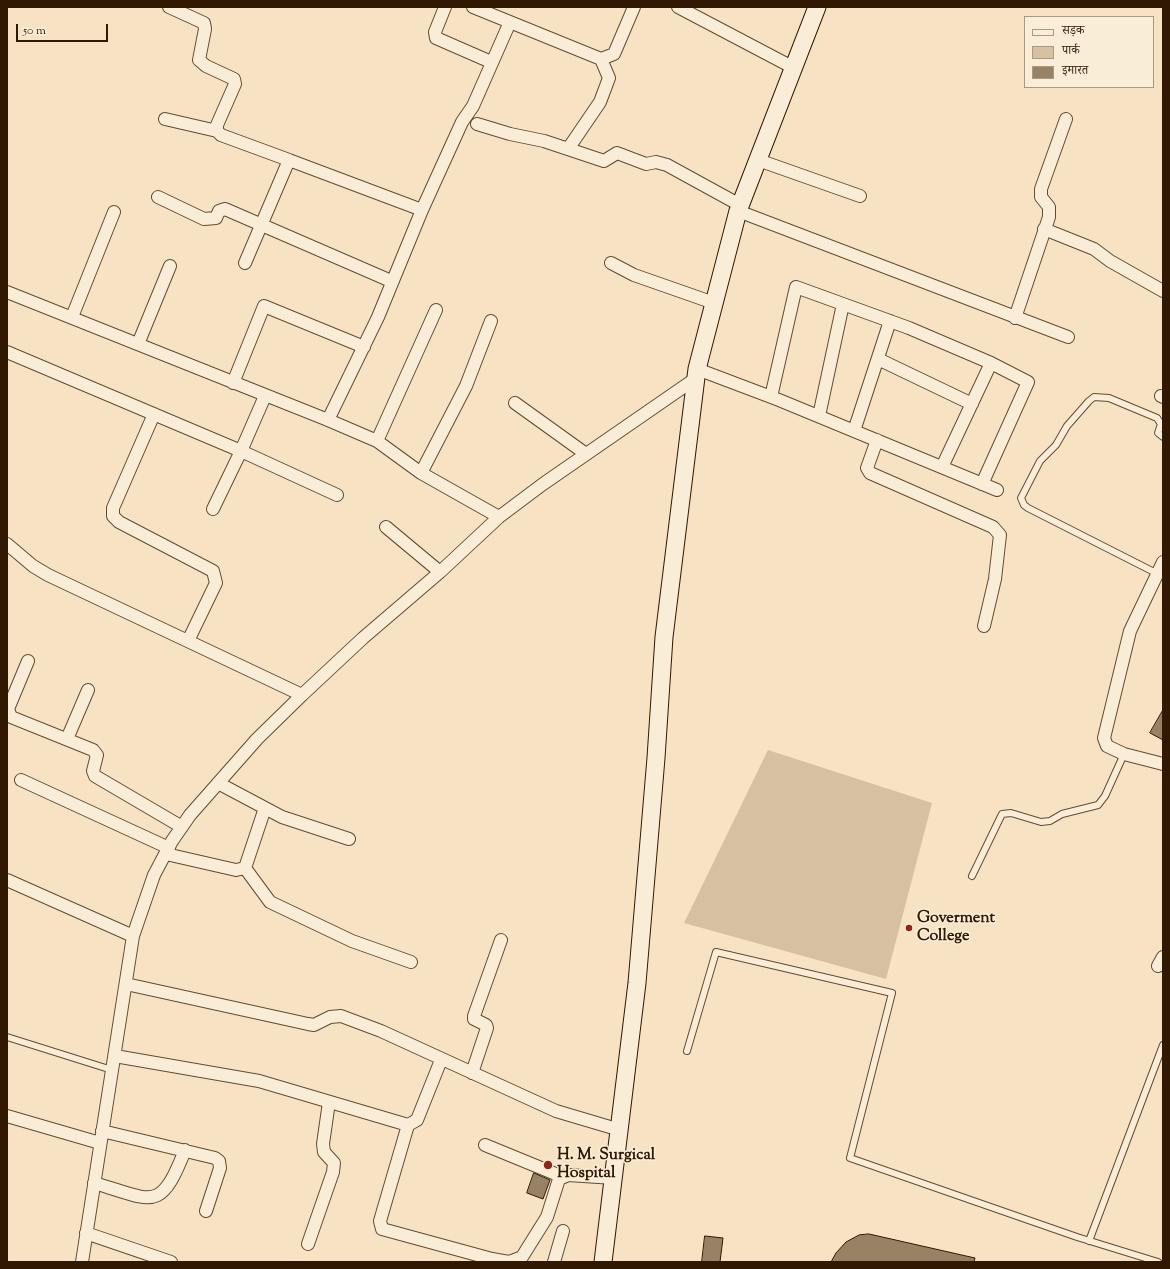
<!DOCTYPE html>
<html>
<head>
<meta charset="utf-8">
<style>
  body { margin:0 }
  #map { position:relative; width:1170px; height:1269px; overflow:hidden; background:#f7e3c3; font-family:"Sorts Mill Goudy","Noto Serif Devanagari",serif }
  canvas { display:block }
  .frame { position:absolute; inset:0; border:8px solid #301802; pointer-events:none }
  .legend { position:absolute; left:1024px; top:16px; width:130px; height:72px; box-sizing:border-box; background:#faedd8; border:1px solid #a99882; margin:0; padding:5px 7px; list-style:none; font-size:12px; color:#301802 }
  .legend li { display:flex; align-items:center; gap:8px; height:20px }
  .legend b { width:20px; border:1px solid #a99882 }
  .scale { position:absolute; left:16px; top:24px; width:92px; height:18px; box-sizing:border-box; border:2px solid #301802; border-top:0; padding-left:5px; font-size:12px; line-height:14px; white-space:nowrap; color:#301802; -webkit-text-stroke:3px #faedd8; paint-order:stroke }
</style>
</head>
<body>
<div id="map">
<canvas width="1170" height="1269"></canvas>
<div class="frame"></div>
<ul class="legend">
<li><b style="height:5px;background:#faedd8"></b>सड़क</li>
<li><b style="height:11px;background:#d5c0a2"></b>पार्क</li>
<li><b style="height:11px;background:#978266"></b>इमारत</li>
</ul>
<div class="scale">50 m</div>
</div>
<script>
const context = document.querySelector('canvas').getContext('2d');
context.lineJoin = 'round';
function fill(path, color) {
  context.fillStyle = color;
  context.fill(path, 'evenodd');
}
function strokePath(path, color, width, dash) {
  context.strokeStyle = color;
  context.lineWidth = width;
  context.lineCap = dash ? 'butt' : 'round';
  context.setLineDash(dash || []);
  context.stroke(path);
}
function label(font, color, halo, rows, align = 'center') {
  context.font = font + ' "Sorts Mill Goudy",serif';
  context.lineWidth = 3;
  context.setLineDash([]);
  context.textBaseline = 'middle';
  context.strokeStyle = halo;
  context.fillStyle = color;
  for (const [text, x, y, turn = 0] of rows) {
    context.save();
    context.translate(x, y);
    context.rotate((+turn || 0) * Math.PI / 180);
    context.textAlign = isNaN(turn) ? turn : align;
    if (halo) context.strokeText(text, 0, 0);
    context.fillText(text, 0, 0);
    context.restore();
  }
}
fill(new Path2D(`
  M768 750 932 803 886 979 684 923Z`), '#d5c0a2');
const building = new Path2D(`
  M1163 710V740L1150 733Z
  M534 1173 550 1180 543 1199 527 1193Z
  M869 1234 975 1258 974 1262H831L836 1253 846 1242 859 1235Z
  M705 1236 723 1238 720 1262H702Z`);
fill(building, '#978266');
strokePath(building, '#301802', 1);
const lane = new Path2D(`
  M1158 574 1028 508 1024 505 1021 498 1040 461 1056 445 1067 426 1089 401 1094 397 1109 398 1157 418 1161 424 1158 433 1163 437
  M972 876 1002 814 1011 813 1041 822 1050 821 1062 814 1098 805 1105 796 1124 754
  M7 1037 112 1070
  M687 1051 716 952 892 993 850 1158 1077 1237 1158 1262
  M1089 1241 1163 1045`);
const street = new Path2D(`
  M169 7 204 23 205 29 199 60 206 66 234 79 235 84 217 125V131L221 135 289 160
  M445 7 435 32 436 38 491 62
  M473 7 601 59 614 54 634 7
  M678 7 794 68
  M165 119 217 131
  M477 124 510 134 544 141 604 161 617 153 646 164 656 162 667 165 740 205
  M568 149 600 102 609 78 601 59
  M758 160 860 196
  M158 197 204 219 216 218 219 211 225 209 391 281
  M738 211 1068 337
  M1044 229 1094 249 1110 261 1163 291
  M245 263 289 160 422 210
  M611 263 634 275 714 303
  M7 292 328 420 377 441 421 473 499 517
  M72 317 114 212
  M1015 318 1049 217V207L1041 197V189L1066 119
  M138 344 170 266
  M7 352 241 451 337 495
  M878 359 972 404
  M697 369 779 400 997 490
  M233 383 264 306 364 347
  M1161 396 1163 397
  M771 397 796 287 909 328 991 363 942 467
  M515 403 586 454
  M154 414 113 508V516L119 522 213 571 216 583 188 641
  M819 416 843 304
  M328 420 378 317 422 210 462 122 473 106 510 22
  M854 431 890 321
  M877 440 867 468 870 473 993 527 1000 535 995 579 984 626
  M377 441 436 310
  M421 473 466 386 491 321
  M982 484 1028 382 991 363
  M213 509 241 451 265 396
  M386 527 440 572
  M7 544 33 566 48 575 302 695
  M1163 562 1130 631 1104 738 1107 746 1124 754 1163 764
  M28 661 8 709 11 717 93 750 97 755 93 771 95 776 182 827
  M67 739 88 690
  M21 780 169 848
  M218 783 282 817 349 839
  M166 854 236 870 245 868 265 808
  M245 868 270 902 352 941 411 962
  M7 880 133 936
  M1158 966 1163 957
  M126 984 308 1024 314 1025 330 1017 341 1016 381 1031 556 1111 620 1130
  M115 1056 259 1081 408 1125 417 1120 441 1060
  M472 1073 487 1028 486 1025 474 1019V1016L501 940
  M7 1116 100 1143
  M408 1125 380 1221 382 1229 492 1259 509 1262 522 1257 547 1217 559 1179 568 1175 614 1178
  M102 1131 215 1158 219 1161 220 1168 206 1211
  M485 1145 563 1177
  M94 1183C153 1200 160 1214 185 1150
  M86 1233 171 1262
  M308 1244 333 1172 334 1163 324 1152 323 1144 329 1102
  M82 1262 133 936 154 875 172 841 190 815 257 739 302 695 363 638 440 572 499 517 543 484 695 379
  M554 1262 563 1231`);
const secondary = new Path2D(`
  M603 1262 637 983 656 758 664 637 697 369 738 211 817 7`);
strokePath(lane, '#624b32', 8);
strokePath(street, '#624b32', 14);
strokePath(secondary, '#301802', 19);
strokePath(lane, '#faedd8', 6);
strokePath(street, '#faedd8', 12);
strokePath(secondary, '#faedd8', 17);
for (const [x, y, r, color] of [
  [909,928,4,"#8f2418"],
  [548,1165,5,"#8f2418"]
]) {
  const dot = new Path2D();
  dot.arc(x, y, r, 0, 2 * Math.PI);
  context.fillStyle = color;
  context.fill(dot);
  strokePath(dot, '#faedd8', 1.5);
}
label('bold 16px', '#301802', '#faedd8', [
  ["Goverment",917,919],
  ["College",917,937],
  ["H. M. Surgical",557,1156],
  ["Hospital",557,1174]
], 'left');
</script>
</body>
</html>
